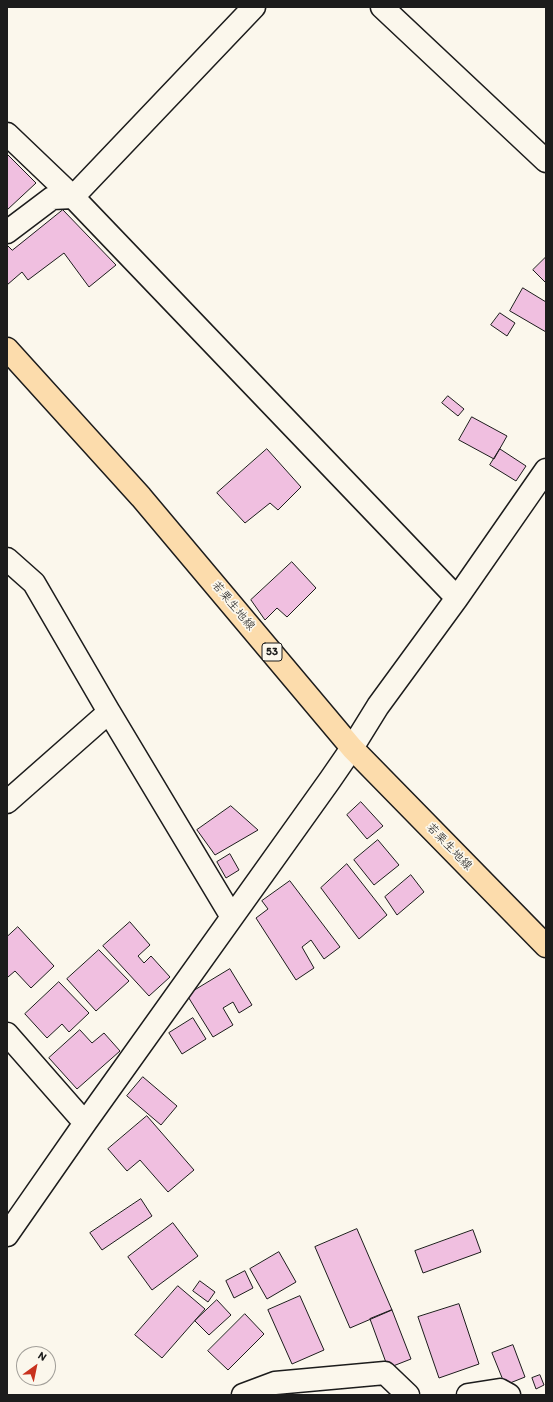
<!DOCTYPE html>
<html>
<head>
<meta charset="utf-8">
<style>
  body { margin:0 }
  #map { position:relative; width:553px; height:1402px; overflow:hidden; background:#fbf7ec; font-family:Itim,sans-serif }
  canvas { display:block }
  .frame { position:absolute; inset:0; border:8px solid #1c1c1c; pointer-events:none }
  .north { position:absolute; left:16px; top:1346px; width:40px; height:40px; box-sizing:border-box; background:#fbf7ec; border:1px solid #a29f99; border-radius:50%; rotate:33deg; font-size:11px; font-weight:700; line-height:16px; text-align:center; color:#1c1c1c }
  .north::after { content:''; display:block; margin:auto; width:14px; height:18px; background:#c8321e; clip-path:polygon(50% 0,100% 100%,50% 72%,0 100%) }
</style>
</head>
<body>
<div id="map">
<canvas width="553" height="1402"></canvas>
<div class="frame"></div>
<div class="north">N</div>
</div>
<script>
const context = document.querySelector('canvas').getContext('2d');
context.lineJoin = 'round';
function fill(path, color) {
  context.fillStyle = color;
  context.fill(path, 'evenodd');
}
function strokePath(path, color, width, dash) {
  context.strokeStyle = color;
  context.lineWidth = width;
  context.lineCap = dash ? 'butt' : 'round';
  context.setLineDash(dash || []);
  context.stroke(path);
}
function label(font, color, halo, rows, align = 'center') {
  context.font = font + ' Itim,"Klee One",sans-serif';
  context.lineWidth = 3.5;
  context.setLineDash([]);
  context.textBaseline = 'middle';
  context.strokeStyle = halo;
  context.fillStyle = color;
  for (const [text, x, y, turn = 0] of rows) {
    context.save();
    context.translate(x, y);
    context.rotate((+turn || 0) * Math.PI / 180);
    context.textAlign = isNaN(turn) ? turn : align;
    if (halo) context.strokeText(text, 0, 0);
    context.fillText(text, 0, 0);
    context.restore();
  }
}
const building = new Path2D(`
  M7 154 36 183 7 210Z
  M63 210 116 265 89 287 64 253 28 280 22 272 7 285V245L12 250Z
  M546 257V283L533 270Z
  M523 288 546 302V332L510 311Z
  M500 313 515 323 507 336 491 325Z
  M448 396 464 409 458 416 442 403Z
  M472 417 507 436 494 459 459 440Z
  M267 449 301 487 278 510 270 503 245 523 217 493Z
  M500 449 526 466 516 481 490 465Z
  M292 562 316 588 287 617 277 608 265 620 251 600Z
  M361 802 383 826 367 839 347 815Z
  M231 806 258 830 215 855 197 830Z
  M378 840 399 865 374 885 354 860Z
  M230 854 239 870 226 878 217 862Z
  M347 864 387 915 359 939 321 888Z
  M411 875 424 892 397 915 385 897Z
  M290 881 340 947 324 959 311 940 302 947 314 968 296 980 256 918 268 909 262 901Z
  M130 922 150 945 138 956 144 963 151 956 170 977 149 996 103 946Z
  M18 927 54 966 31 988 15 971 8 977 7 976V937Z
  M99 950 129 981 96 1011 67 979Z
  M230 969 252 1005 239 1013 233 1002 223 1008 233 1025 213 1037 187 995Z
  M59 982 89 1013 69 1032 62 1024 47 1038 25 1014Z
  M193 1018 206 1039 182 1054 169 1033Z
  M80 1030 92 1043 104 1033 120 1051 77 1089 49 1058Z
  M143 1077 177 1106 161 1125 127 1096Z
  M147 1116 194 1170 168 1192 140 1160 127 1171 108 1149Z
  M141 1199 152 1216 102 1250 90 1233Z
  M173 1223 198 1256 152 1290 128 1257Z
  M357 1229 392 1310 350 1328 315 1247Z
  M473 1230 481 1252 423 1273 415 1251Z
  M279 1252 296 1282 267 1299 250 1269Z
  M245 1271 253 1288 234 1298 226 1281Z
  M200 1281 215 1292 208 1302 193 1291Z
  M178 1286 205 1309 162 1358 135 1335Z
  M300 1296 324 1350 292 1364 268 1310Z
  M217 1300 231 1315 209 1335 195 1321Z
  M459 1304 479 1364 439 1378 418 1317Z
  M392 1310 411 1359 388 1368 370 1319Z
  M245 1314 264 1334 228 1370 208 1351Z
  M513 1345 525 1377 505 1385 492 1353Z
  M540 1375 544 1385 536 1389 532 1378Z`);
fill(building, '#f0bfe0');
strokePath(building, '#1c1c1c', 1);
const street = new Path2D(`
  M382 7 546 161
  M7 134 73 197 457 598
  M7 232 52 198 73 197 254 7
  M7 559 34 583 109 712 7 802
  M109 712 232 917
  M7 1034 85 1123
  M7 1235 85 1123 330 780 352 748 378 706 457 598 546 470
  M243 1395 275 1383 385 1373 408 1395
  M468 1395 500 1390 509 1395`);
const primary = new Path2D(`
  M7 349 141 497 352 748 546 946`);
strokePath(street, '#1c1c1c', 25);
strokePath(primary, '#1c1c1c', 25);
strokePath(street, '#fbf7ec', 22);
strokePath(primary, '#fcdcac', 22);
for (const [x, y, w] of [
  [272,652,20]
]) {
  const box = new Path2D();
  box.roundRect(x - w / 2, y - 9, w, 18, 3);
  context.fillStyle = '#fbf7ec';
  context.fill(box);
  strokePath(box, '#1c1c1c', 1);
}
label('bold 11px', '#1c1c1c', null, [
  ["53",272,652]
]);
label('12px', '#1c1c1c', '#fbf7ec', [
  ["若栗生地線",233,606,50],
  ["若栗生地線",449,847,46]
]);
</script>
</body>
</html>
